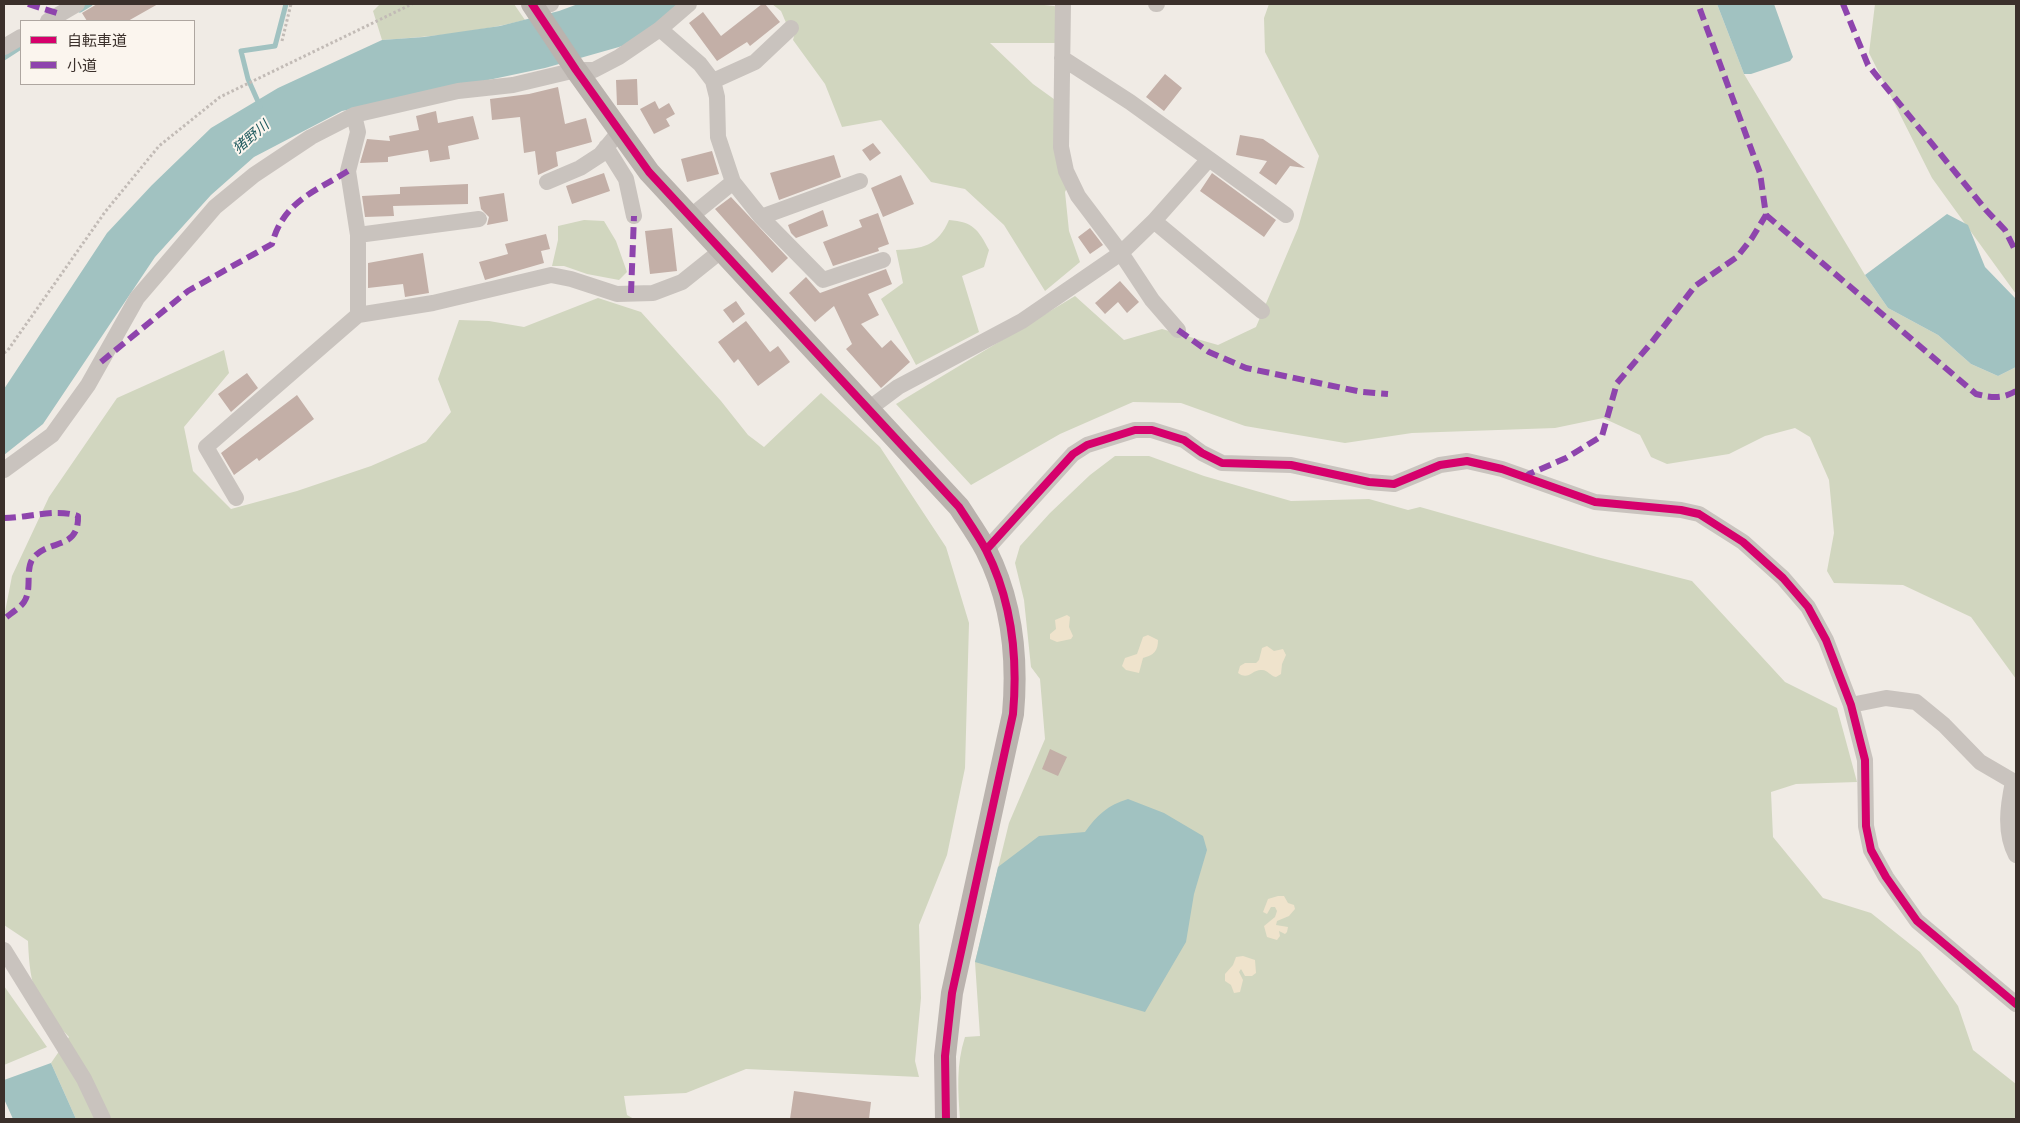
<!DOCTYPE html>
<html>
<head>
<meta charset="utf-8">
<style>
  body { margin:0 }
  #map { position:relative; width:2020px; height:1123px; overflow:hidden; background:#f0ebe5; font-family:"Asap Condensed","Noto Sans JP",sans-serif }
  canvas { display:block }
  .frame { position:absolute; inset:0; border:5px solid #3b302b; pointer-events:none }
  .legend { position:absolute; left:20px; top:20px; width:175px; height:65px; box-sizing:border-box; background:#fbf5ee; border:1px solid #aea6a0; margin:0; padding:6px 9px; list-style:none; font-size:15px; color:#3b302b }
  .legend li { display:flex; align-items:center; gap:10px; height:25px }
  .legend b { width:25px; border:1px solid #aea6a0 }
</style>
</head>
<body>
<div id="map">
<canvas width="2020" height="1123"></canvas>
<div class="frame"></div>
<ul class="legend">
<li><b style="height:6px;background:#d6006c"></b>自転車道</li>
<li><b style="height:6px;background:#8e44ad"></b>小道</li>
</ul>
</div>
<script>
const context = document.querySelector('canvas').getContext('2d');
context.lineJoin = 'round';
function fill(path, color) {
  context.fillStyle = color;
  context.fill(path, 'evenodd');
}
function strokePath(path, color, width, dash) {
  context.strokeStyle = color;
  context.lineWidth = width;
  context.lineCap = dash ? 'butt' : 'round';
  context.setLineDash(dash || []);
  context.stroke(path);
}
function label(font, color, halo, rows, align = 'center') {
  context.font = font + ' "Asap Condensed","Noto Sans JP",sans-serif';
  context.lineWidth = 4;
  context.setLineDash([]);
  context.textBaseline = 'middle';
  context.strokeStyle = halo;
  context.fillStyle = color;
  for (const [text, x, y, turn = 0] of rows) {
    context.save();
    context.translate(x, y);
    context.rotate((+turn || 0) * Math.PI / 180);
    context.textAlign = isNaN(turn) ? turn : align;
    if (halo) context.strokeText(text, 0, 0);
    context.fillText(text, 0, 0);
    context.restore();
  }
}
fill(new Path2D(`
  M380 4H514L525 20C478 32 430 37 382 40L373 11Z
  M772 4H1035L1063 7 1057 43H990L1033 84 1058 102 1073 176 1065 192 1069 231 1080 262 1045 291 1004 225 965 189 931 182 881 120 842 127 825 84 793 40 797 25H787L781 11Z
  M1269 4H1717L1744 74 1865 275 1888 308 1938 335 1971 364 1998 376 2016 367V679L1971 617 1903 585 1834 583 1827 571 1834 533 1829 480 1810 437 1795 428 1765 436 1729 454 1667 464 1651 457 1640 435 1603 418 1555 428 1412 433 1345 443 1245 426 1181 403 1133 402 1060 434 971 485 896 404 1075 296 1124 340 1162 329 1218 345 1256 327 1298 228 1319 156 1265 52 1264 18Z
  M1875 4H2016V294L1932 178 1869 53Z
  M584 220 604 221 616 241 627 272 619 280 587 274 564 266H552L558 240V226Z
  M949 220C973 222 978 229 989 250L984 267 962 276 979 332 916 365 881 299 903 283 896 250C922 249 938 246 949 220Z
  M598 298 641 312 721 401 748 435 764 447 821 393 880 447 946 547 969 623 965 768 947 855 919 925 921 998 915 1061 919 1077 746 1069 686 1093 624 1096 627 1115 634 1119H76L51 1063 69 1037C36 1001 30 991 28 941L4 925V617L12 576 49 497 117 398 224 350 229 373 184 427 193 471 231 509 297 491 371 466 426 442 451 412 438 379 459 320 489 321 524 327Z
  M1115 456H1149L1204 476 1291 501 1369 499 1408 510 1420 507 1597 557 1692 581 1785 682 1837 708 1857 782 1796 784 1771 792 1773 837 1823 898 1871 913 1920 952 1958 1006 1973 1050 2016 1084V1119H960C958 1090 956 1065 965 1037L980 1036 975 962 1009 823 1045 739 1040 679 1031 667 1024 600 1015 563 1020 546 1050 513 1090 475Z
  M4 986 47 1047 4 1065Z`), '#d1d6bf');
fill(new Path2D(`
  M1067 615 1070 617 1069 627 1073 636 1071 639 1057 642 1050 639V634L1056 629 1055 620Z
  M1148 635 1158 640C1158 651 1154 655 1143 658L1139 673 1126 670 1122 666 1125 658 1137 654 1143 637Z
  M1267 646 1274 651 1283 649 1286 655 1282 664 1281 674 1276 677C1270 676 1268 670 1262 670 1252 669 1249 681 1238 673L1240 666 1245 663H1256L1259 660 1262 648Z
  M1278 896H1284L1288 903 1294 905 1295 909 1289 916 1277 921 1276 925 1288 927 1287 932 1285 934 1279 931 1280 936 1277 940 1267 937 1264 926 1275 917 1277 911 1275 907H1271L1267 914 1263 912 1268 899Z
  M1243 956 1255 960 1256 973 1252 976H1245L1241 969 1239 972 1243 980 1240 992 1234 993 1231 985 1225 981V974L1233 965 1236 957Z`), '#efe3cc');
fill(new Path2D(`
  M578 4H679L633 43 545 68 342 111 254 157 211 195 155 257 43 424 4 455V389L107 233 152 185 211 128 278 88 382 40 424 37 500 26 559 11Z
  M1717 4H1774L1793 57 1790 61 1751 74H1744Z
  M1947 214 1968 225 1985 267 2016 299V367L1998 376 1971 364 1938 335 1888 308 1865 275Z
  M1128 799 1164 813 1203 836 1207 850 1194 894 1186 942 1145 1012 975 962 998 867 1039 836 1085 832C1097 815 1108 805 1128 799Z
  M51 1063 76 1119H13L4 1099V1080Z`), '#a1c2c1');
strokePath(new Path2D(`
  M80 10 90 4
  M4 58 21 47
  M260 106 248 79 241 51 275 46 286 4`), '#a1c2c1', 5);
fill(new Path2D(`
  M97 4H158L128 21H87L82 13Z
  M762 4H765L780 22 750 46 747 42 717 61 689 23 703 12 721 36Z
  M1165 74 1182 88 1164 111 1146 97Z
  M637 79 638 105H617L616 80Z
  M558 87 565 124 586 118 592 142 556 152 558 166 538 175 535 151 524 153 520 117 492 120 490 99 529 94Z
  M655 101 659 109 669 103 675 114 666 119 670 126 654 134 640 109Z
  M436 111 438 123 473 116 479 139 448 146 450 159 430 162 428 150 388 157V162L360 163 367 139 390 141 389 136 419 130 416 116Z
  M1240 135 1263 139 1305 168 1290 166 1276 185 1259 173 1267 161 1236 155Z
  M873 143 881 153 870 161 862 150Z
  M712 151 719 174 687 182 681 159Z
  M834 155 841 177 779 200 770 173Z
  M604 173 610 191 572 204 566 186Z
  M1212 173 1276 220 1264 237 1200 191Z
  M901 175 914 204 883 217 871 188Z
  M468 184V204L393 206 394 216 365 217 362 196 400 194V187Z
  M504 193 508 221 487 225 489 217 481 209 479 197Z
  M731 197 788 258 772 273 715 209Z
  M823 210 828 226 796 238 791 233 788 225Z
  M878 213 889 244 878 248 879 251 833 266 823 242 862 227 859 220Z
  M672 228 677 271 650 274 645 231Z
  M1090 228 1103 245 1090 254 1078 237Z
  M546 234 550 249 541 251 544 263 485 280 479 262 508 254 505 244Z
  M423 253 429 293 405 297 403 284 368 288V263Z
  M886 269 892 284 868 294 879 315 861 324 882 348 891 340 910 362 881 388 846 349 852 344 834 306 815 322 789 293 806 277 820 293Z
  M1120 281 1139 302 1127 313 1118 302 1105 314 1095 303Z
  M736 301 745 314 733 323 723 310Z
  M746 321 770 352 778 346 790 362 758 386 738 359 734 363 718 342Z
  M247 373 258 388 231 412 218 394Z
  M297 395 314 419 259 461 257 458 234 475 221 453Z
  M1050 749 1067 757 1058 776 1042 769Z
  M794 1091 871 1102 869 1119H790Z`), '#c3afa7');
strokePath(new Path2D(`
  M282 41 291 4
  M4 353 8 350 105 212 159 146 220 97 412 4`), '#c2bbb6', 3, [2.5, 2.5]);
strokePath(new Path2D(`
  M1063 4 1061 147 1066 171 1078 196 1121 253 1152 300 1178 330
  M1156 4H1157
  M535 8 551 4
  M48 21 77 4
  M660 29 700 64 713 81 717 97 718 137 733 182 761 217 823 280 883 260
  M4 47 21 37
  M713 81 755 62 791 28
  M354 115 358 132 348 171 358 235V315
  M606 147 626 179 634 216
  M1209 159 1286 215
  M547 182 580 168 600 155 619 132
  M690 217 733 182
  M761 217 860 181
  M1154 221 1262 311
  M358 235 479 219
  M870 408 898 387 1022 321 1121 253 1154 221 1209 159 1130 102 1062 58
  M4 470 52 435 88 385 137 298 215 207 254 175 311 137 354 115 458 91 513 85 576 70H594L619 57 660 29 689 4
  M236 498 206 447 358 315 433 303 551 275 571 279 617 294 653 293 682 282 722 250
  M986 550 1073 454 1087 445 1135 430H1152L1184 440 1202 453 1222 463 1291 465 1369 482 1394 484 1440 465 1467 461 1502 469 1595 502 1681 510 1699 514 1743 542 1783 578 1808 607 1826 640 1851 705 1865 760 1866 826 1871 850 1886 877 1917 921 2016 1004
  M1851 705 1886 698 1916 702 1944 725 1980 762 2016 783
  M2013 782C2008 806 2004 832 2016 855
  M4 950 84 1079 103 1119`), '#c9c3be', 16);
strokePath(new Path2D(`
  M532 4 576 70 649 172 959 507C968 521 978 535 986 550 1012 601 1018 658 1013 714L952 993 945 1056 946 1119`), '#bab3ae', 22);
strokePath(new Path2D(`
  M28 4 60 14
  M1843 4 1868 65 1986 210 2005 230 2016 252
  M1766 215 1976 394C1992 398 2002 399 2016 391
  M631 293 634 216
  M1178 330 1209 352 1246 368 1362 392 1388 394
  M101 362 188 291 272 244C283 202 314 192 348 171
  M1524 478 1529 474 1566 458 1602 436 1617 383 1652 342 1695 286 1737 257 1752 238 1766 215 1760 173 1698 4
  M4 518C28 518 55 508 78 516 79 550 50 539 34 557 24 568 33 589 24 602 20 608 10 614 4 619`), '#8e44ad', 6, [12, 6]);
strokePath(new Path2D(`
  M532 4 576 70 649 172 959 507C968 521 978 535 986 550 1012 601 1018 658 1013 714L952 993 945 1056 946 1119
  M986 550 1073 454 1087 445 1135 430H1152L1184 440 1202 453 1222 463 1291 465 1369 482 1394 484 1440 465 1467 461 1502 469 1595 502 1681 510 1699 514 1743 542 1783 578 1808 607 1826 640 1851 705 1865 760 1866 826 1871 850 1886 877 1917 921 2016 1004`), '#d6006c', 8);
label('italic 14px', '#1f5a5e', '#fbf5ee', [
  ["猪野川",251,137,-41]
]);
</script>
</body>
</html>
